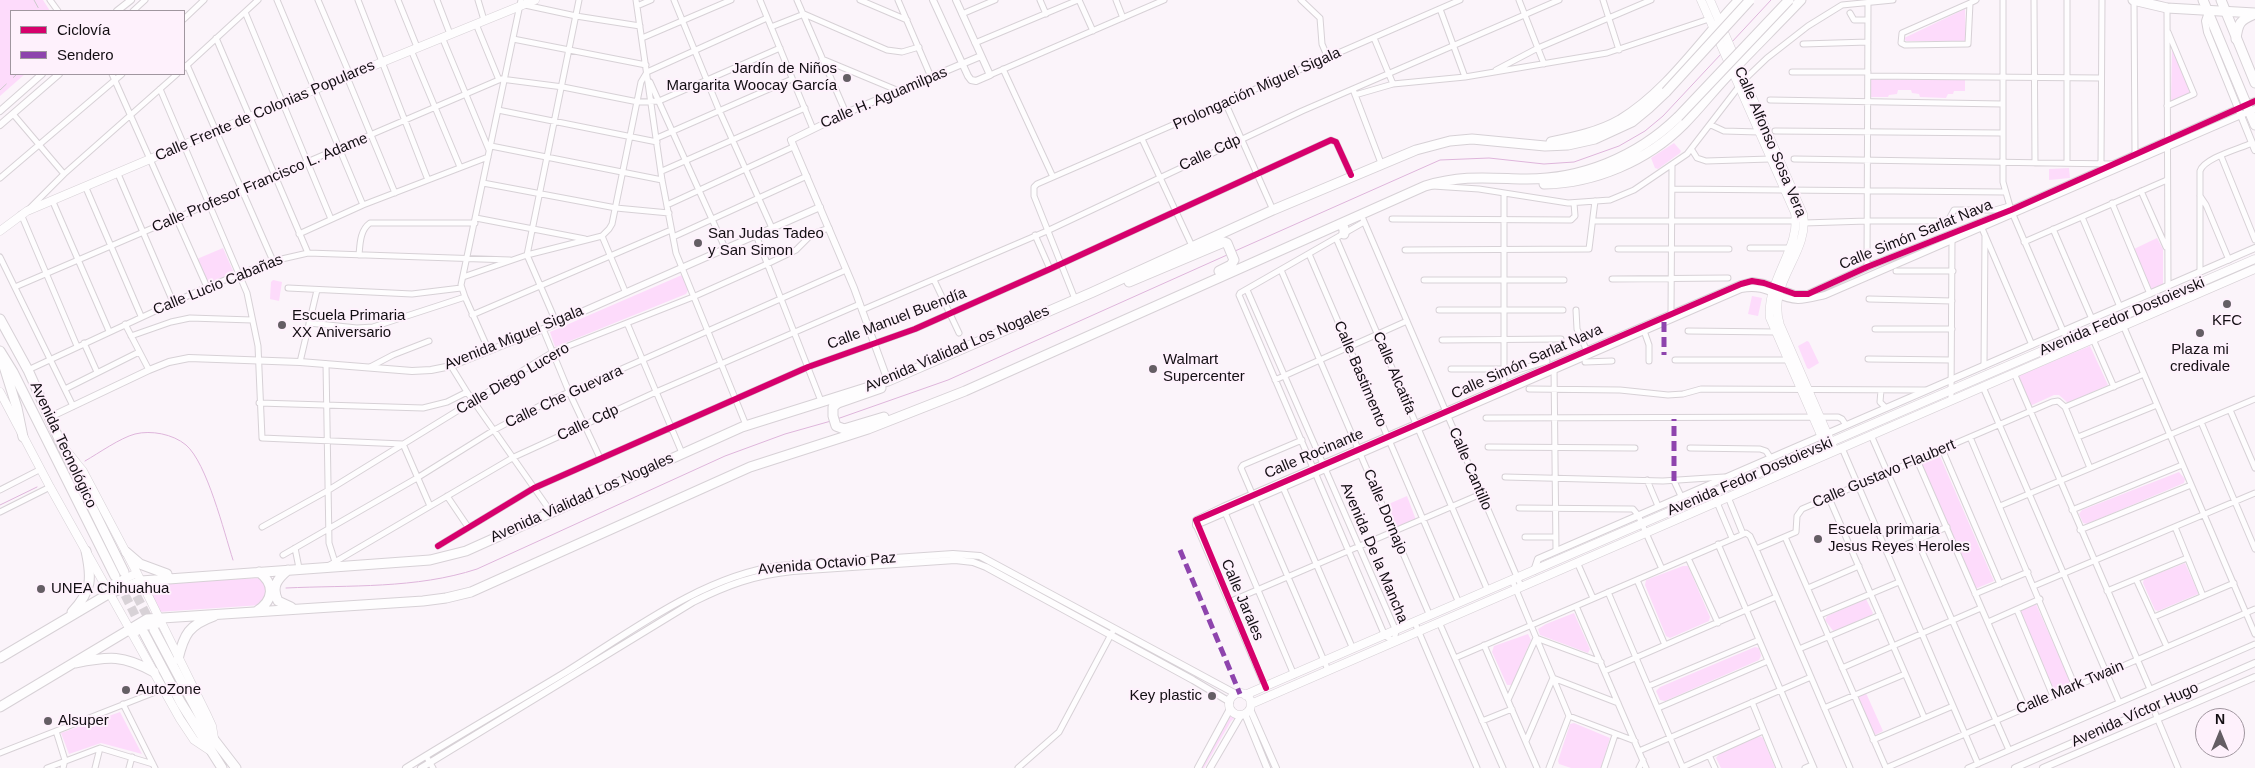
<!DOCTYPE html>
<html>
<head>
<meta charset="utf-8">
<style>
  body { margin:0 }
  #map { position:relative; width:2255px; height:768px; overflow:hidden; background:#fbf4fa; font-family:Arial,sans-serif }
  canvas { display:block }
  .legend { position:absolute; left:10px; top:10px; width:175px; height:65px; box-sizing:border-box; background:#fef1fc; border:1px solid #a0969f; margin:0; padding:6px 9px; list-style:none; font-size:15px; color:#130e13 }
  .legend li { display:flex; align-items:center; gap:10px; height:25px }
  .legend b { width:25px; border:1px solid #a0969f }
  .north { position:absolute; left:2195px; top:708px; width:50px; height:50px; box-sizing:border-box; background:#fef1fc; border:1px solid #a0969f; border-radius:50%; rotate:0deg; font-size:14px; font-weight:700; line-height:20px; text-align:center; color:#130e13 }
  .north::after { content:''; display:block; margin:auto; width:18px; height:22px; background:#645e64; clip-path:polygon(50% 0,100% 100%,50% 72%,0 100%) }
</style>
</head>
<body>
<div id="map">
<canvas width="2255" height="768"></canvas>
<ul class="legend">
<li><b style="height:6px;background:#d6006c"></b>Ciclovía</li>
<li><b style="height:6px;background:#8e44ad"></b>Sendero</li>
</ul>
<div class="north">N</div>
</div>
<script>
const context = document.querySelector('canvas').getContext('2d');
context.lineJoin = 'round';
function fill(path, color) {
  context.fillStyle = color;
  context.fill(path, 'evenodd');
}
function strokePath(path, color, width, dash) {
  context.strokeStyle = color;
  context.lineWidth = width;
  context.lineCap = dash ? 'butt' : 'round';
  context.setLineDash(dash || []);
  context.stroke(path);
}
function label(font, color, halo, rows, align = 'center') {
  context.font = font + ' Arial,sans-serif';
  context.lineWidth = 4;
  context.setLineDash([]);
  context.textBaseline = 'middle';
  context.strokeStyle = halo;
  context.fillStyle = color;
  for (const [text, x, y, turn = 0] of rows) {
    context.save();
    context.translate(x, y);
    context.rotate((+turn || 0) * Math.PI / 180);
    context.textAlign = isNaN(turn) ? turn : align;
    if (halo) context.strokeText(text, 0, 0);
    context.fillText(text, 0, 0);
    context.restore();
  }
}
fill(new Path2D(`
  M0 0H43L50 11H11V74H25L0 96Z
  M1965 9 1966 41H1906L1904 38Z
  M2172 47 2191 93 2171 101Z
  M1870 79 1965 80V91H1954L1953 94H1948L1946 98 1920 97 1919 94 1912 93 1911 90H1898L1897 94 1889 95 1888 97H1870Z
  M1674 143 1681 151 1680 153 1658 169 1655 168 1651 158Z
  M2069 168 2070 178 2049 180V169Z
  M2157 238 2163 249V284L2151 291 2134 249Z
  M223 248 234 273 209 284 197 259Z
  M682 275 689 289 686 294 555 347 550 332Z
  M273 280 282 282 279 301 270 299 271 282Z
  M1752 296 1762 298 1758 316 1748 314Z
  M1807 341 1809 342 1819 363 1809 369 1807 368 1798 346Z
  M2090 346 2108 385 2068 403 2059 395H2054L2030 406 2018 376Z
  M1939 454 1994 581 1975 589 1921 462Z
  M2179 472 2185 479 2184 483 2087 524 2083 523 2079 514 2082 510Z
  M1407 496 1416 520 1393 528 1384 506Z
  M2185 563 2198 592V594L2158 611 2155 610 2143 583 2144 579Z
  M1683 566H1688L1710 617 1709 621 1670 638 1666 636 1645 585 1646 580Z
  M260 578 265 581 268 596 261 605 158 612 144 583Z
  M1866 599 1873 613 1871 616 1834 632 1825 620 1827 616Z
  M2036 604 2071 683 2053 691 2018 611Z
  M1574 613 1590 649 1588 653 1540 635 1538 629 1546 624Z
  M1528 634 1531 640 1512 685H1507L1492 652 1494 646Z
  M1755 647 1759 648 1761 656 1759 660 1665 701 1660 700 1656 691 1660 687Z
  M1866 693 1883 731 1873 736 1856 697Z
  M1231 711 1237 716 1231 721 1204 768H1201L1229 719Z
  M120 712 142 754 101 743 69 754 61 733Z
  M1574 723 1610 738 1601 768H1571L1559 764 1558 761 1570 724Z
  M1760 736 1763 738 1775 768H1721L1716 758 1720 753Z`), '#fddbfb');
strokePath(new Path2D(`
  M1731 43 1771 0
  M1235 251 1440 160 1489 158 1544 164 1574 162 1619 146 1645 131 1663 116 1722 53
  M837 419 948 380 1227 255
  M85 461C99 453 120 438 135 434 151 430 173 434 186 445 207 463 224 532 233 560
  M0 505 37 487
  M286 588C350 585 416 589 477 569L725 456 785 434 831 421`), '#deb5db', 1);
strokePath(new Path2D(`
  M124 572 152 625
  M119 583 142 629`), '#d8d2d7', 9, [9, 4.5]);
const minor = new Path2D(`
  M50 0 58 11
  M277 0 363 205
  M318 0 350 75
  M358 0 428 180
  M398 0 417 47
  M437 0 450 34
  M478 0 484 20
  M636 0 662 180 676 253 746 425
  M674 0 719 110 772 228
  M760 0 813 129
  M797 0 846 113
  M860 0 907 20
  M898 0 931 77
  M1040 0 1046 14
  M1079 0 1093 31
  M1116 0 1123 18
  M1301 0 1320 18 1322 44 1328 58
  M1519 0 1544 64
  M1603 0 1619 50
  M2003 0V182L2011 210 2067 340
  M2034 0 2035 163
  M2067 0V163
  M2134 0 2135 154
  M1970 3 1968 44 1905 45 1901 43 1902 33 1970 3 1976 0
  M525 5 576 16 640 26
  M637 6 651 0
  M2167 8 2168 286
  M1440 9 1465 77
  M133 11 145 0
  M245 12 331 219
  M1850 13 1854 20H1868
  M962 14 995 0
  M184 19 204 0
  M476 24 499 80
  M771 27 804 14 887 50 902 52 919 47
  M442 37 489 150
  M216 38 308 253
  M642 38 731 0
  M1374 38 1393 84
  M513 39 646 65
  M975 43 1078 0
  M1803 44 1868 42
  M411 50 460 167
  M822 59 899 91
  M187 65 273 261
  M184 68 258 0
  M1003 69 1053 177
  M1496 70 1538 48 1651 0
  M647 72 767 18
  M1792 72H1868
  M112 74 207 287
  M990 75 1164 0
  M1868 76 2101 78
  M347 77 395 193
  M650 82 725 248
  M160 89 247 293 258 346 262 438 403 444 430 506
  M1354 92 1381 163
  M1355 95 1393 84 1465 77 1607 53 1709 19
  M1770 100 2002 104
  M1225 102 1273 210
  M2167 106 2194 94 2168 32
  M498 110 657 142
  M13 114 64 174
  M1711 125 1724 131 1759 132
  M1775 131 2002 133
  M657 138 792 79
  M1142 139 1192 246
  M491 146 662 180
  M1692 150 1697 158 1706 161 1770 159
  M2221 156 2255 240
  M1794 159 2114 164
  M2101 163 2102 0
  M662 171 805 108
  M118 174 173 302
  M0 178 122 74
  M483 183 616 208 669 213
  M1433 186 1479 189 1568 203 1610 200 1634 190 1687 154 1744 80 1767 58 1808 26 1842 5 1893 0
  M86 188 141 316
  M1672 189 2005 192
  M2141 191 2166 247
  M2200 196 2206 205 2229 260
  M53 202 109 331
  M2112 203 2150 294
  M667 205 793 147
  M28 210 64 174 177 74
  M21 214 77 346
  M2082 217 2120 307
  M476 218 585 239
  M1363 219 1521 586
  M1392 219 1571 220 1575 216 1574 203
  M1594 221H1796
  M1804 223 1867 221H1944L1949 219 1954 210H1995L2009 206
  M1981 226 2032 345
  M2053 229 2092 319
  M299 234 363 205 488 157
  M756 235 821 401
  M1035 235 1050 269
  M673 237 807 176
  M1336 238 1488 591
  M2024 242 2167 180
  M1750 248H1788
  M1618 249H1729
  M1405 250 1589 249 1595 201
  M1309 254 1459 603
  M359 255C360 244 360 230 370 223H475
  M0 257 73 406
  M1867 267 1868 3
  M1281 270 1430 616
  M1896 271H1953
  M2200 272V171C2204 158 2239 149 2252 143
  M463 277 527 255 602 236
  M1612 279 1728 278
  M934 280 959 333
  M1424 280H1564
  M15 287 501 79 563 87 638 102 659 101 780 48
  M288 288 412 294 461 288
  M1247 290 1396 631 1394 641 1385 636 1239 295 1240 293 1364 222
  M625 291 602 236 609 229 612 224 641 82 647 72
  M1075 299 1034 196V187L1037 184 1460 0
  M1869 299 1952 301
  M862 310 1047 231 1302 111 1559 0
  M1439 310H1563
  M1576 310 1577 329 1586 349
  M1671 314 1672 165
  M472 315 671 230
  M2120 318 2255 634
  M556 322 527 255 579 0
  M309 323 357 328 373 327 465 297
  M627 323 682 453
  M125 324 149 370
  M1643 328 1649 345V361
  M543 329 569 392 600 458
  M1875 329H1952
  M1688 331 1776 332
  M131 336 171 322 190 318 252 320
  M2093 339 2114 387
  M1442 340 1561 339
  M84 343 97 372
  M489 351 465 297 461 285 521 0
  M1868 359 1951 360
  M1675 360H1788
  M300 362 317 290
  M1585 362 1612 361
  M326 364 329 543 335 562
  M451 366 467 392 551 512
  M1984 366 1985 235
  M370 367 393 355 429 341
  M1554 367 1556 551
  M1451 369H1504
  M28 370 207 287 273 261 308 253 510 260
  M1514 371 1547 361
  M2014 373 2150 689
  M1275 380 1407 321
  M1983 387 2119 702
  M1504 388V193
  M65 389 139 352
  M1529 389 1620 390 1668 395 1683 394 1701 389 1925 390
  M1881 390 1880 402 1886 408
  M1951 401 1952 239
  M259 403 423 408 447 402 467 392
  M2065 407 2090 468
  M2230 410 2255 468
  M1486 418 1838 417 1842 419 1846 425
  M2201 422 2255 549
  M1871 435 2009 750
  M1970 437 2075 686
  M2078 437 2157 405
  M1302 440 1243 465 1241 468 1328 670
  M1488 447 1635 448
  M1690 448 1760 449 1766 451 1770 457
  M1842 448 1978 764
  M1942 449 2000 584
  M1917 460 2025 708
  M1505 477 1663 481 1724 477
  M1647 480 1658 506
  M1674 481 1681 496
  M1282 485 1353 649
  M0 490 41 469
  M1713 493 1732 538
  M447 496 468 527
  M1728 497 1743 534
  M1829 498 1924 717
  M2000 506 2255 399
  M1519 508 1633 509 1638 515 1662 569
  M1224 510 1294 675
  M2072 510 2182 465
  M0 512 50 487
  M1196 525 1265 687
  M262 527 327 491 553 352 693 297 767 264 796 250 812 234 829 228
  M2175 527 2203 596
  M2080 530 2191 485
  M1525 537H1555
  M1785 537 1886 768
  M1718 544 1814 768
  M438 546 534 488 808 367 915 329 1050 269 1331 140 1336 142 1351 175
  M295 548 299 568
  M1756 549 1796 532 1797 516 1802 509 2052 402 2058 401 2065 407 2144 374
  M1887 553 1947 527
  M283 555 417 478 494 430 549 401 846 270
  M1688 558 1718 623
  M1577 562 1593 598
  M328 566 514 457 656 392 860 304
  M2136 579 2167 647
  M1512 580 1569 716 1549 768
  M1637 580 1665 645
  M2034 586 2255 493
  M1808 588 1859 566
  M2107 591 2187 558
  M1608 592 1683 768
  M1975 594 2028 572
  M1229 602 1481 494
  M1576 606 1646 768
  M2017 610 2053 696
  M1820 615 1899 582
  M2154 617 2234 583
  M1439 622 1503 768
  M1988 622 2040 599
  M1415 623 1477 768
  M1484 645 1537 768
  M1799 649 1880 615
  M1455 658 1746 533 1750 536 1756 549 1850 768
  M1842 668 1981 608
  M1605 671 1776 597
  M1649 686 1759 640
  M1508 700 1536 638 1601 662
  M1752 702 1779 768
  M123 704 155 768
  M1658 708 1768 661
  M1824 708 1905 674
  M2153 708 2178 768
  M1569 716 1635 741
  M1482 721 1512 709
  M56 731 65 760 63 768
  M1873 740 1953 706
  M1526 741 1553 678 1618 703
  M1639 751 1811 677
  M0 753 163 689
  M1709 755 1715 768
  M426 756 433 768
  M1683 767 1763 731
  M47 768 100 748 153 764
  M95 768 100 748
  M129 768 132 757
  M1018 768 1059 732 1114 629
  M1604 768 1615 735
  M1639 768 1643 760
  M1805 768 1812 765
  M1886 768 2255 609
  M1968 768 2255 644`);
const tertiary = new Path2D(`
  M933 0 968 76 971 80 976 81 990 75 956 0
  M117 11 131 0
  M2208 12 2205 21 2207 32 2255 150
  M2255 101 2011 210 1867 267 1808 294H1795L1764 283 1752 281 1741 284 1223 507 1196 520V525L1741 289C1769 284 1775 299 1798 300 1807 300 1816 297 1825 295L2255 109
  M0 111 42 74
  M0 125 59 74
  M888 381 854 288 791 140 846 113 981 56
  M50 417 149 370 169 362 189 358 300 362 412 371 431 370 451 366 543 329 820 207
  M1534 571 1538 559 2255 248
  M1250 709 1276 768
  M1245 714 1267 768
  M406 768C459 735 513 704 566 672 630 632 703 576 779 566L953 554 980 556 1236 694
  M421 768 693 602C727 585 754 575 793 571L955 560 973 562 986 567 1193 680 1230 702
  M1198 768 1230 709
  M1210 768 1241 715
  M2015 768 2255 663
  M2043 768 2255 677`);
const secondary = new Path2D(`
  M1701 0 1795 213C1801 248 1766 280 1770 318L1827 449
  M1710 0 1803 214C1810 254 1766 282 1780 325L1833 447
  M0 231 27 211 316 89 535 0
  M0 392 50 487 180 719 194 740 209 750
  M66 450 83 471 137 573 206 713 212 726 214 738
  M107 587 137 573
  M132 634 145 626 161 623
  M1229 704a11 11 0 1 1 22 0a11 11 0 1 1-22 0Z
  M1245 695 2255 259
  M1251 704 2255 269`);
const primary = new Path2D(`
  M2203 0 2255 125
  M2221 0 2255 83
  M0 319 28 370 63 448 124 572
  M0 351 13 372 115 576
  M2 360 17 408 23 437
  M154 630 209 733 236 768
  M144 633 181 703 222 768`);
const trunk = new Path2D(`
  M2133 0 2167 8 2255 13
  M2236 39C2238 23 2240 20 2255 14
  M1551 142C1575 137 1599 132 1620 120 1668 91 1701 40 1739 0
  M1544 184C1595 183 1647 161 1684 124 1701 107 1715 88 1732 71 1755 47 1778 24 1801 0
  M1340 224 1344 228V234
  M1129 282 1224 242 1227 243 1234 260 1231 265 1219 271
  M881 388 838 403 833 407V416L836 426 844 429 884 417
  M126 552 140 564 167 574
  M288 570C277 579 271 587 278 601L291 607
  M257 611C274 600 275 584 259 572
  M72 612C92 591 92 578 86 551
  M0 658 110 593 141 581 430 560 466 551 742 427 888 381 1093 292 1273 210 1416 150 1450 141 1472 139 1545 146 1568 145 1595 139 1632 122 1649 108 1666 92
  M178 659C184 634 189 625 214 616
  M75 663C110 656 123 655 154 672
  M0 707 147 619 423 601 446 598 471 592 750 467 868 429 965 391 1425 186C1462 175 1486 178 1523 179 1581 180 1637 157 1678 117`);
strokePath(minor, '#d7d1d6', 7);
strokePath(tertiary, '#d7d1d6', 8);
strokePath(secondary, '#d7d1d6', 9);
strokePath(primary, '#d7d1d6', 11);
strokePath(trunk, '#d7d1d6', 11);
strokePath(minor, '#fefdfe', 5);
strokePath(tertiary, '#fefdfe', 6);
strokePath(secondary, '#fefdfe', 8);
strokePath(primary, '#fefdfe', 9);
strokePath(trunk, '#fefdfe', 9);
strokePath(new Path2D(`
  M34 0 40 11
  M0 90 17 74`), '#cbcacb', 1, [9, 9]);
const trunkBridge = new Path2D(`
  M1666 92 1750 0
  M1678 117 1789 0`);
strokePath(trunkBridge, '#d7d1d6', 11, []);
strokePath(trunkBridge, '#fefdfe', 9);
strokePath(new Path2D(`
  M1664 322V355
  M1674 481V419
  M1180 550 1240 694`), '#8e44ad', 5, [10, 5]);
strokePath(new Path2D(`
  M438 546 534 488 808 367 915 329 1050 269 1331 140 1336 142 1351 175
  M1266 688 1196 520 1741 284 1752 281 1764 283 1795 294H1808L1867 267 2011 210 2255 101`), '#d6006c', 6);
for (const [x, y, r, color] of [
  [847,78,5,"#645e64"],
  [698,243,5,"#645e64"],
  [2227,304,5,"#645e64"],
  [282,325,5,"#645e64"],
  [2200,333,5,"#645e64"],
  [1153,369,5,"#645e64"],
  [1818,539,5,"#645e64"],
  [41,589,5,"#645e64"],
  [126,690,5,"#645e64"],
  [1212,696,5,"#645e64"],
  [48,721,5,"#645e64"]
]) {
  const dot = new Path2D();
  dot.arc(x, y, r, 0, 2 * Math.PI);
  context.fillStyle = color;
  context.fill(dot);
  strokePath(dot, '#fef1fc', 2);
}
label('15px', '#130e13', '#fef1fc', [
  ["Jardín de Niños",837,69,"right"],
  ["Margarita Woocay García",837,86,"right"],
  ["San Judas Tadeo",708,234],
  ["y San Simon",708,251],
  ["Escuela Primaria",292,316],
  ["XX Aniversario",292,333],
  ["KFC",2227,321,"center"],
  ["Plaza mi",2200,350,"center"],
  ["credivale",2200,367,"center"],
  ["Walmart",1163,360],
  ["Supercenter",1163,377],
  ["Escuela primaria",1828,530],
  ["Jesus Reyes Heroles",1828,547],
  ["UNEA Chihuahua",51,589],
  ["AutoZone",136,690],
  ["Key plastic",1202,696,"right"],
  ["Alsuper",58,721]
], 'left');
label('15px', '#130e13', '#fef1fc', [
  ["Prolongación Miguel Sigala",1257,89,-24],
  ["Calle H. Aguamilpas",884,98,-23],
  ["Calle Frente de Colonias Populares",265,111,-23],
  ["Calle Alfonso Sosa Vera",1770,142,67],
  ["Calle Cdp",1210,153,-25],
  ["Calle Profesor Francisco L. Adame",260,183,-23],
  ["Calle Simón Sarlat Nava",1916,235,-22],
  ["Calle Lucio Cabañas",218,285,-22],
  ["Avenida Fedor Dostoievski",2122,317,-23],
  ["Calle Manuel Buendía",897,319,-21],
  ["Avenida Miguel Sigala",514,338,-22],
  ["Avenida Vialidad Los Nogales",957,349,-23],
  ["Calle Simón Sarlat Nava",1527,362,-24],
  ["Calle Alcatifa",1394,373,67],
  ["Calle Bastimento",1360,374,67],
  ["Calle Diego Lucero",513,379,-30],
  ["Calle Che Guevara",564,397,-25],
  ["Calle Cdp",588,423,-25],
  ["Avenida Tecnológico",63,445,65],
  ["Calle Rocinante",1314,454,-23],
  ["Calle Cantillo",1470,469,67],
  ["Calle Gustavo Flaubert",1884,474,-23],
  ["Avenida Fedor Dostoievski",1750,477,-23],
  ["Avenida Vialidad Los Nogales",582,498,-24],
  ["Calle Dornajo",1385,512,67],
  ["Avenida De la Mancha",1374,553,67],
  ["Avenida Octavio Paz",827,564,-5],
  ["Calle Jarales",1242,600,67],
  ["Calle Mark Twain",2070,688,-23],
  ["Avenida Víctor Hugo",2135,715,-24]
]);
</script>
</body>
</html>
